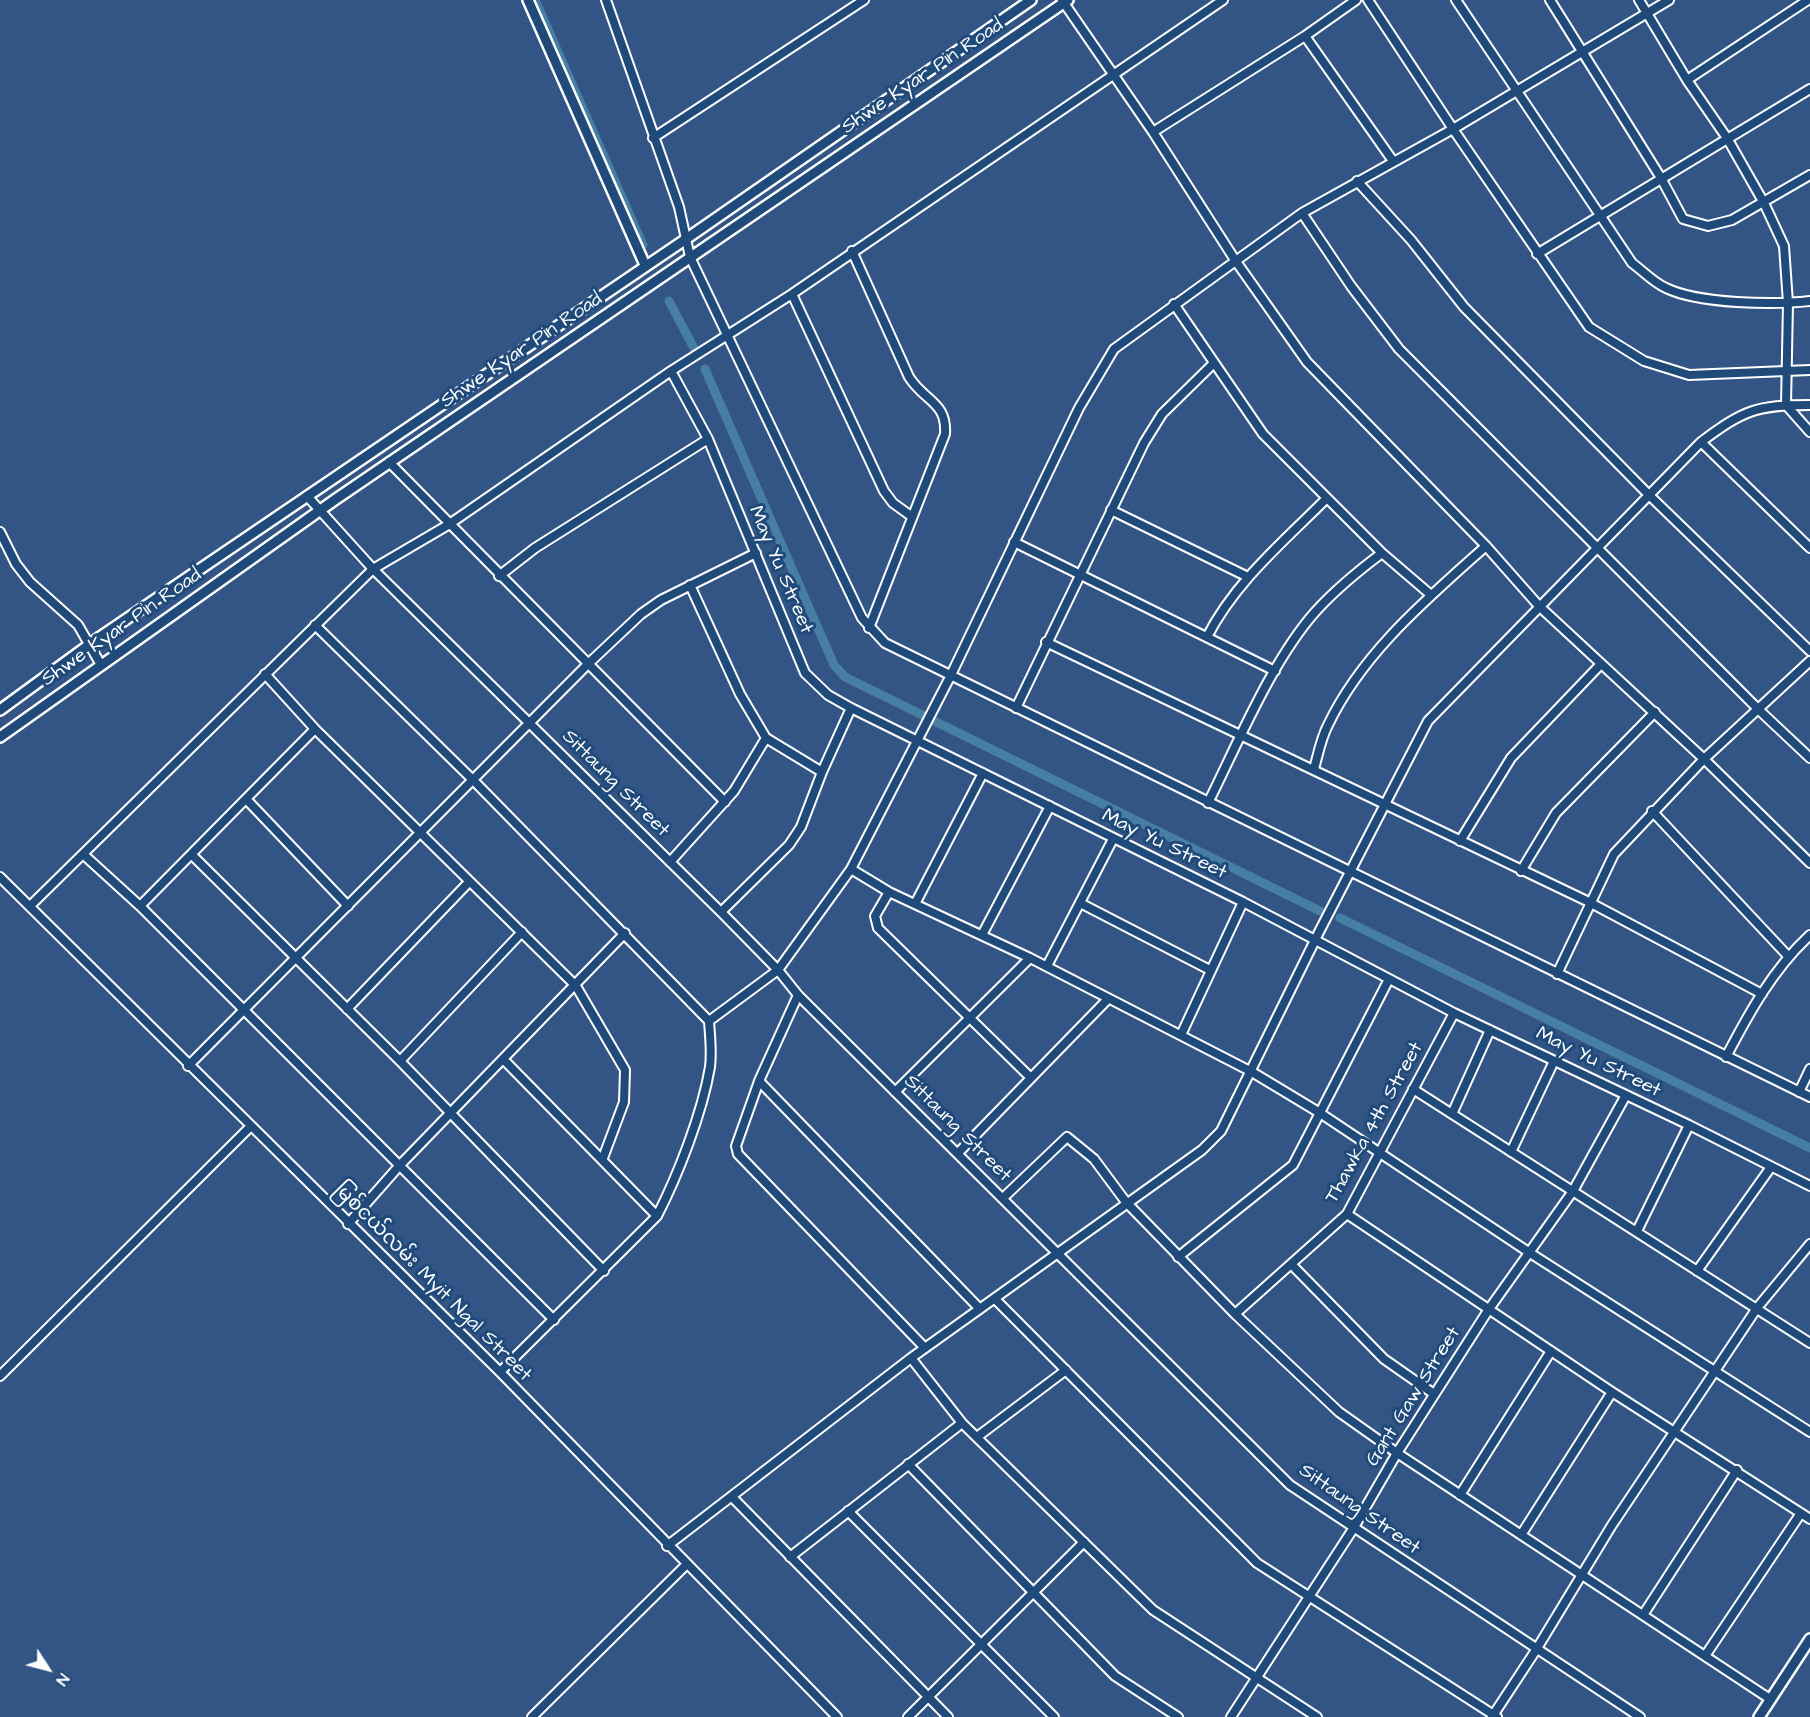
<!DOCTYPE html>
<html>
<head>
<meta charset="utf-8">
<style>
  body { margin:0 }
  #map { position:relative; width:1810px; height:1717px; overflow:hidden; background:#325585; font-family:"Architects Daughter",sans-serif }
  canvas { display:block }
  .north { position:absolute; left:18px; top:1639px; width:60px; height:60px; -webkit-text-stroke:4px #1f4a7a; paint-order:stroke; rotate:126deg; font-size:16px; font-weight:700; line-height:24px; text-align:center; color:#fff }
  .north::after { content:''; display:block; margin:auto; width:21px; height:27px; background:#fff; clip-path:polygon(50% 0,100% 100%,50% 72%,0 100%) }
</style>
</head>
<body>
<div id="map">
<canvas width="1810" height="1717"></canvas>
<div class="north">N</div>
</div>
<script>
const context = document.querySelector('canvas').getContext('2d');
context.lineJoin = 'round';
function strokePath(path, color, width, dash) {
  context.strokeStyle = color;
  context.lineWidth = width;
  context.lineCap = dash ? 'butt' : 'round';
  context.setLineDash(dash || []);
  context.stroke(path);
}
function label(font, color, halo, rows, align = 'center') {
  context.font = font + ' "Architects Daughter","Noto Sans Myanmar",sans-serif';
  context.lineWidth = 6;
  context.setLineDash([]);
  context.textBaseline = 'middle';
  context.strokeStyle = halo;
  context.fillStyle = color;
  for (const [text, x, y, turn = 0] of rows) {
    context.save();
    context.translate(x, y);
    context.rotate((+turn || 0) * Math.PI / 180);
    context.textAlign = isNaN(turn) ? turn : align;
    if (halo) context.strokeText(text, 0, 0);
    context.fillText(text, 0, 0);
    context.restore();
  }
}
strokePath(new Path2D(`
  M535 0 643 245
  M669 301 695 350
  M705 369 834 665 845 677 1320 911
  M1340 918 1810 1148`), '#477ea3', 9);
const minor = new Path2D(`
  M606 0 679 207 690 257 862 618 885 643 1810 1097
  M1062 0 1153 132 1235 260 1307 362 1486 546 1539 606 1704 759 1810 863
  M1368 0 1453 129 1589 327 1644 361 1689 375 1810 370
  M1456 0 1632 263C1643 271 1654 283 1666 288 1699 304 1774 305 1810 301
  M1550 0 1661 178 1683 219 1708 226 1732 220 1810 175
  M1639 0 1687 80 1727 138 1764 203 1784 246 1788 303 1786 405 1810 432
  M1305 36 1393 161
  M1687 80 1808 0
  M1153 132 1305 36 1356 0
  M653 138 864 0
  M1357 181 1411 240 1464 307 1649 495 1810 651
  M1302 213 1351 286 1399 349 1759 710 1810 758
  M852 251 909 377C925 402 947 402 945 434L869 628
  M1537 254 1810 89
  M792 294 884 491 893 503 911 516
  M1174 304 1263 434 1382 553 1431 595
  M671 371 708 439 805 673 828 695 851 708 1243 902 1454 1013 1689 1125 1810 1186
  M1701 442 1810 548
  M389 462 725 802
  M307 496 373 569 721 912 778 970 798 995 1290 1485 1640 1717
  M1111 510 1248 577
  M0 532 16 564 30 582 78 625 101 665
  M1014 542 1275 671
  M499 576 535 548 708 439
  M690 585 740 694 766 738 822 772
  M315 625 474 781 709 1021C710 1037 712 1052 710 1067 702 1114 678 1175 657 1216L500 1372
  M1207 637C1235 582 1283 542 1326 499
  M1046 642 1589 902 1762 994
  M265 674 315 729 576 986 625 1070 624 1102 603 1158
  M1016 708 1144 443 1162 414 1213 364
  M1314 769C1318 755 1321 738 1328 725 1363 652 1427 599 1486 546
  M247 800 348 906
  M1208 803C1238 743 1272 660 1316 611 1336 589 1358 571 1382 553
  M1652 811 1788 956
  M1460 841 1511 758 1601 664
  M84 855 140 906 554 1320
  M192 855 400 1061 604 1271
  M670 862 734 791 766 738
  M851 869 889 892 1030 958 1252 1072 1320 1113 1530 1253 1810 1432
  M1521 871 1556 813 1655 712
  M0 877 500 1372 837 1717
  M889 892 875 916 878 928 1031 1078
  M915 904 983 773
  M1082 904 1210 970
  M30 906 373 569 448 525 671 371 792 294 1223 0
  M140 906 315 729
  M721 912 789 845 801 827 822 772 851 708
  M982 935 1050 806
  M1047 966 1113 839
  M1557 974 1614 854 1704 759 1810 661
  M798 995 759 1081 736 1146 738 1154 925 1348
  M347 1009 469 882
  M709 1021 778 970 851 869 950 677 1079 408 1114 349 1302 213 1453 129 1669 0
  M1181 1035 1243 902
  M1726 1057C1749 1013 1773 969 1810 935
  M504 1060 657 1216
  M400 1061 522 932
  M188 1066 588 664 641 614 661 600 756 553
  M759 1081 980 1309
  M1413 1089 1810 1343
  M895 1092 1030 958
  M1799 1092 1810 1069
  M1452 1114 1490 1030
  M1511 1152 1554 1061
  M958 1153 1108 999
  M1003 1198 1067 1137 1094 1159 1126 1202 1235 1314 1339 1412 1397 1453 1770 1699
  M1347 1214 1612 1392 1810 1519
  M348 1224 400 1165 625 933
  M1637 1231 1689 1125
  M1178 1257 1293 1165 1389 979
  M1291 1264 1384 1359 1434 1394
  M1697 1271 1771 1167
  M995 1299 1257 1563 1497 1717
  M1235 1314 1347 1214 1454 1013
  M911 1358 962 1423 1153 1610 1317 1717
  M0 1376 250 1127
  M977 1437 1066 1370
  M908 1464 1115 1676 1178 1717
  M1460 1495 1551 1351
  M732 1497 948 1717
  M848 1511 1054 1717
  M1521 1535 1612 1392
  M667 1546 911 1358 1202 1150 1221 1131 1319 932 1428 721 1701 442C1744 410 1756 405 1810 405
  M790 1557 962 1423
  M1643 1615 1737 1470
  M1705 1656 1801 1513
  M532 1717 686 1565
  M908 1717 1084 1542
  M1231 1717 1353 1529 1397 1453 1489 1309 1573 1191 1626 1095
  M1492 1717 1536 1650 1612 1525 1757 1308 1810 1244`);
const tertiary = new Path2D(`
  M528 0 645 265
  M0 710 100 637 686 239 1031 0
  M0 737 336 499 1068 0
  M1759 1717 1810 1639`);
strokePath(minor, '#fff', 12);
strokePath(tertiary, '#fff', 14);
strokePath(minor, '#1f4a7a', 8);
strokePath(tertiary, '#1f4a7a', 9);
label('20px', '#fff', '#1f4a7a', [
  ["Shwe Kyar Pin Road",923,77,-34],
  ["Shwe Kyar Pin Road",522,351,-34],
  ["May Yu Street",780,570,67],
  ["Shwe Kyar Pin Road",122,628,-35],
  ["Sittaung Street",615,784,45],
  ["May Yu Street",1164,845,26],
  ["May Yu Street",1598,1063,26],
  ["Thawka 4th Street",1375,1123,-61],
  ["Sittaung Street",957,1129,45],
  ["မြစ်ငယ်လမ်း Myit Ngal Street",432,1283,45],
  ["Gant Gaw Street",1414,1397,-58],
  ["Sittaung Street",1359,1510,35]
]);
</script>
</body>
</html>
